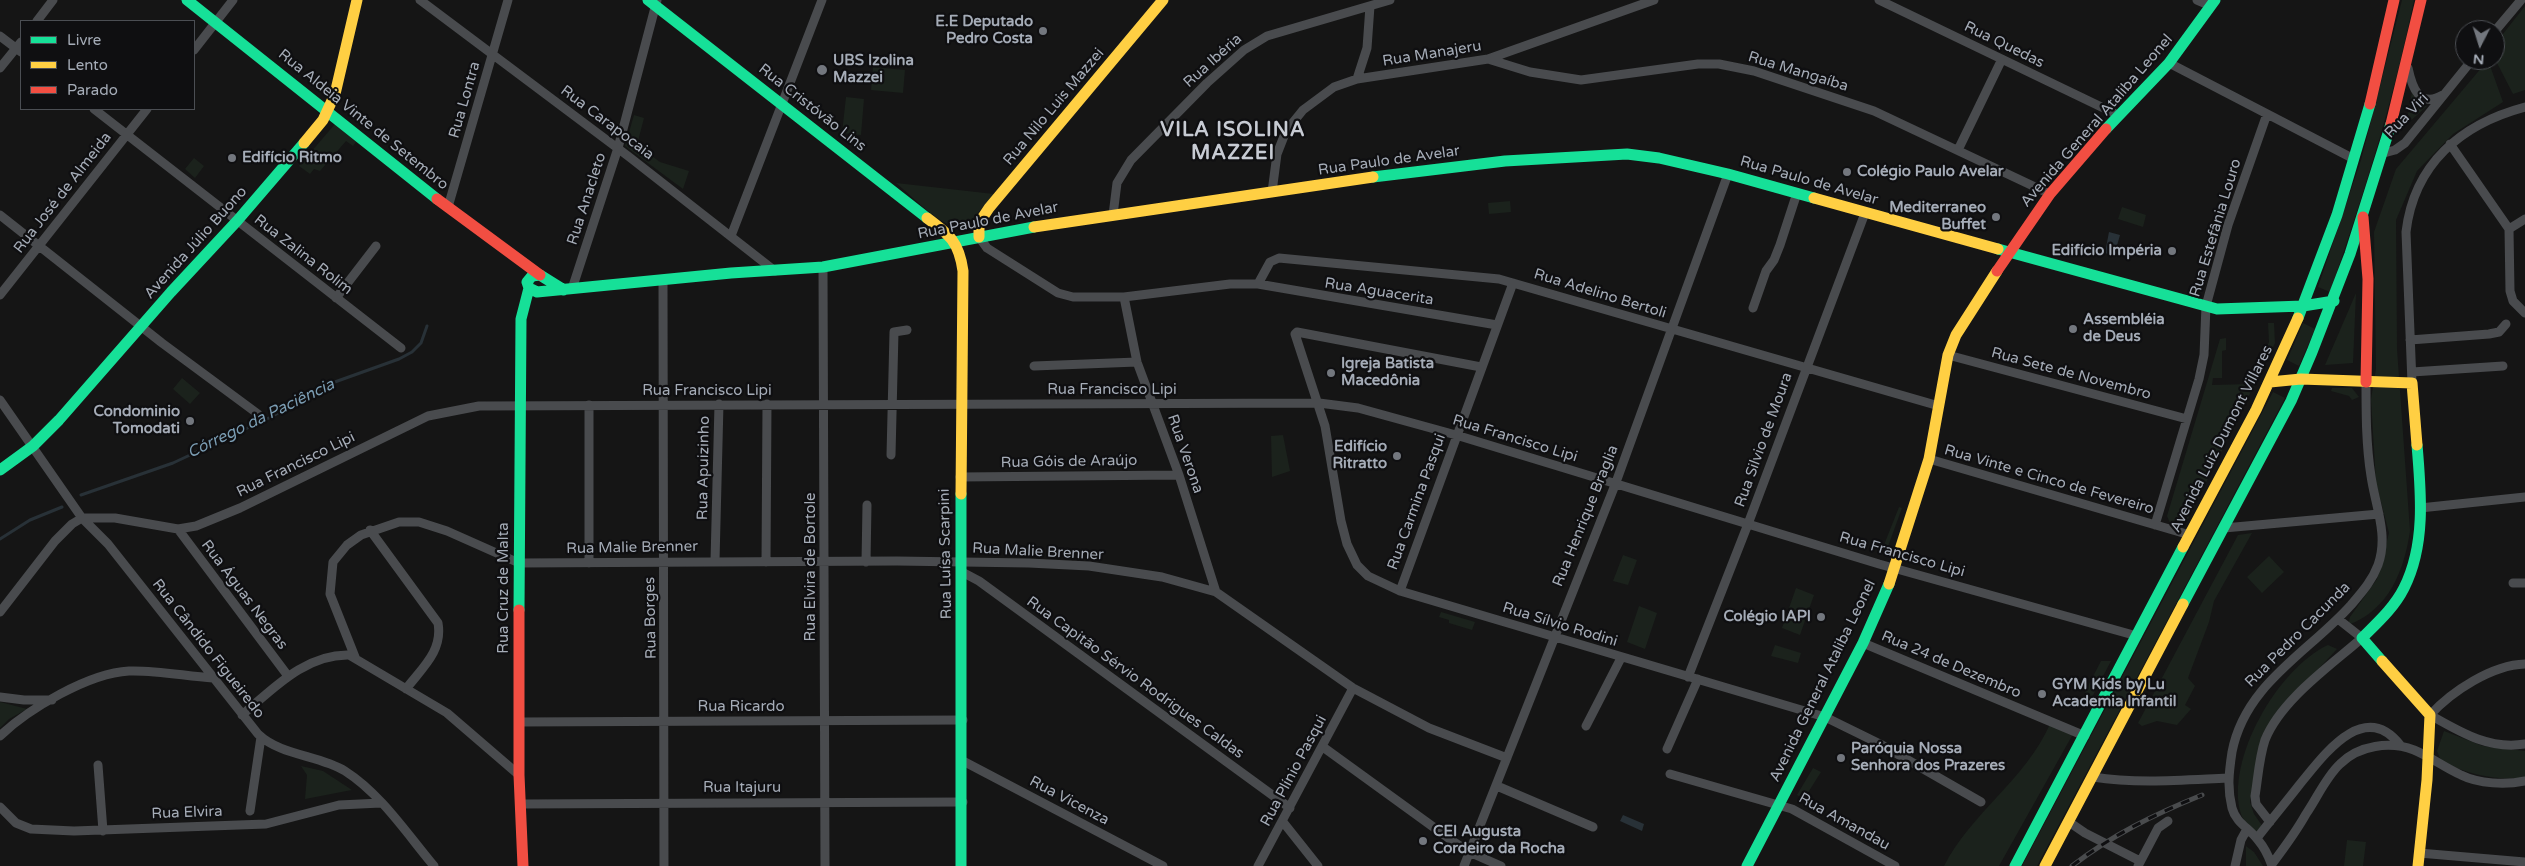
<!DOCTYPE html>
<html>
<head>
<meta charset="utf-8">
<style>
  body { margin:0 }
  #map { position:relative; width:2525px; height:866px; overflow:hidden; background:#151515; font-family:"Varela Round",sans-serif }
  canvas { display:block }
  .legend { position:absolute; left:20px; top:20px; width:175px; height:90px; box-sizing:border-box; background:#0f0f11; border:1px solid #4b4e53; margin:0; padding:6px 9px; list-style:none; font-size:15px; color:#a5acb7 }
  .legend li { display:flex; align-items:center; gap:10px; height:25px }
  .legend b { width:25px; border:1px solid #4b4e53 }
  .north { position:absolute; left:2455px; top:20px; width:50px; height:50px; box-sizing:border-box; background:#0f0f11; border:1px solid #4b4e53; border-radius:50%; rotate:185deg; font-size:14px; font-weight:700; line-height:20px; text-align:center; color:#a5acb7 }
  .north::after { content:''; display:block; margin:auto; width:18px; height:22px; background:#73777e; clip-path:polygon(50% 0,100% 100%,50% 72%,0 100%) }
</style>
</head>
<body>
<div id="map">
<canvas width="2525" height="866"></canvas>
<ul class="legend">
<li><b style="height:6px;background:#16e098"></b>Livre</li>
<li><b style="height:6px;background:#ffcf43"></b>Lento</li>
<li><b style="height:6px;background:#f24e42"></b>Parado</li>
</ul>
<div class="north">N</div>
</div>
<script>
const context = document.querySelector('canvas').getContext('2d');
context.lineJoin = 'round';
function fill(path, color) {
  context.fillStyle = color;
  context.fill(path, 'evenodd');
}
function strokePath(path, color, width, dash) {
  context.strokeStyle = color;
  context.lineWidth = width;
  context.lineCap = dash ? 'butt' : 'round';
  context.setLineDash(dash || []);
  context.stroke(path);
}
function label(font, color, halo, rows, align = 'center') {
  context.font = font + ' "Varela Round",sans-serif';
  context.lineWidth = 4.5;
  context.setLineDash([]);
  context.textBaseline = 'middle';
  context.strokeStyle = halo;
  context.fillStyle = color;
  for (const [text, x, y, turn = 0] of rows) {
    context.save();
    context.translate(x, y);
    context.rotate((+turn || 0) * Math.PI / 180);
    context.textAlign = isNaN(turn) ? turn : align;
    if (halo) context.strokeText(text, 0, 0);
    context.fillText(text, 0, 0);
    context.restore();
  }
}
fill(new Path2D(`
  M2402 0H2414C2394 100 2363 196 2330 292L2318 287 2361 160Z
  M2525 6V90L2513 94 2495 59V44Z
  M2488 60 2503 102 2453 134 2417 171 2396 220 2397 349 2410 531C2404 571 2389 610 2348 625L2350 617 2377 579 2389 533 2376 483 2371 399 2376 369 2374 232 2396 169Z
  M873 67 905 70 903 93 871 90Z
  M2412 92 2416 101 2427 106 2406 125Z
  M846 97 864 99 861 135 842 133Z
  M634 115 644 118 637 145 660 162 689 171 683 189 625 146Z
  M335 124 356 142 353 146 346 141 320 171 314 169 310 174 299 166Z
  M194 158 204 166 195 178 185 169Z
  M896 183 994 194 965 228C944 231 912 196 896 183Z
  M1510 201 1511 212 1489 214 1488 203Z
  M2122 207 2146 215 2143 227 2118 219Z
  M2356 293 2353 363 2325 365Z
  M2268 323H2274L2275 343 2188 519 2179 525 2170 523 2167 516 2220 339 2226 338V350L2222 351V378H2213L2212 385 2251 384 2269 342Z
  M2303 323 2315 329 2299 366 2287 360Z
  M182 378 200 393 190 404 173 389Z
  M2332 388H2352L2359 397 2352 400 2349 396 2331 391Z
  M2273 392 2285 398 2037 866H2022Z
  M1283 435 1290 471 1272 477 1271 436Z
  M1899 507 1902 508 1886 552 1882 550Z
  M2252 533 2214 601 2209 622 2188 678 2195 686 2185 705 2191 709 2177 725 2157 721 2142 726 2138 723 2238 535Z
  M1623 555 1637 560 1628 585 1613 581Z
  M2269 556 2284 572 2262 593 2247 577Z
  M1796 588 1814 595 1800 635 1782 628Z
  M1639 606 1657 613 1645 649 1627 642Z
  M1441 612 1475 622 1472 630 1449 623V620L1439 617Z
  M1775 645 1801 653 1798 663 1771 656Z
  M2328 645 2337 649 2272 719 2257 764 2250 802 2254 814 2263 827 2255 832C2251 827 2243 821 2241 814 2225 760 2278 668 2328 645Z
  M2101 661H2111L2091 699 2085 692Z
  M0 702 27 709 9 719 0 728Z
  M2050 724 2073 734 1999 866H1944C1971 813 2026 779 2050 724Z
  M2444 731 2483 746 2525 751V778C2494 780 2469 775 2441 761L2437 751Z
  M301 766 323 771 352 790 305 799 307 775Z
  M1813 768 1821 772 1804 799 1797 795Z
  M2347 840 2366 842 2363 866H2344Z
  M2246 846 2254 852 2263 866H2246Z`), '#1b221c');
fill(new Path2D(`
  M2109 232 2120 235 2114 256 2105 253Z
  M1623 815 1644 824 1642 831 1620 821Z`), '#283137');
strokePath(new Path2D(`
  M81 495 173 463 271 417 332 383 399 359 412 352 421 343 427 326
  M0 539 30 520 62 507`), '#283137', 3);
strokePath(new Path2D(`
  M420 0 628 156 775 271
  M1879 0 2118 115
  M2197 0 2211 6
  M37 21 53 0
  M2495 31 2521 0
  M0 36 21 52
  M194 50 233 0
  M1488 59 1530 72 1581 80 1698 64H1719L1754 71 1874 111 2050 194
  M2169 63 2354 159
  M0 68 21 42
  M2408 68C2412 87 2419 109 2443 95
  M1357 79 1367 48 1370 6
  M94 109 401 348
  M2450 144 2509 229 2510 291 2513 301 2525 313
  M1958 150 2002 59
  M2384 153 2395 150 2405 143 2472 60
  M1272 192 1277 154 1286 131 1303 110 1334 87 1357 79 1488 59 1654 0
  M448 207 508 0
  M0 215 162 343 258 414
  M1113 215 1117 183 1131 160 1207 83 1244 50 1267 36 1390 0
  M2509 229 2525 219
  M731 236 822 0
  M979 237 987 248 1058 293 1073 297H1124L1230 284H1258L1497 325
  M823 267 825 866
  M663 280 664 866
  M1258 284 1270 262 1279 258 1499 279 1939 406
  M572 289 618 148 657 0
  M0 295 147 109
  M1124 297 1137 362 1179 475 1216 592
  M336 298 376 246
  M1753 308 1766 271 1774 260 1780 245 1797 193
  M2410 340 2489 334 2499 332 2506 324
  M1948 355 2187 419
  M1034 366 1137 362
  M1481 367 1297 332 1295 334 1325 426 1341 521 1347 544 1357 565 1368 576 1400 591 1825 717 1880 744 1981 802
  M2412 372 2503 366
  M2412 383 2406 232C2414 164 2461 124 2525 107
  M0 400 82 518 108 544 258 734C281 756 319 755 345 771 381 794 407 834 434 866
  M891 455 894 332 907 330
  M1929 459 2190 535
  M960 477 1179 475
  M2420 508 2525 497
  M2155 525 2199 379 2204 355 2206 306 2228 225 2267 114
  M2224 528 2379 514
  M178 529 288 676
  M370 530 438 623C443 651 422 668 406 689
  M715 561 719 404
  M766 562 767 404
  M866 562 867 505
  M589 563V405
  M962 572 979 581 1290 808
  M2513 583H2525
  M1400 591 1513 283
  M0 612 55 541 72 524 82 518H115L178 529 196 526 240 508 428 416 479 406 1319 403 1358 408 1456 435 1879 564 2137 636
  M1863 643 2085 736
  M355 657 330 594 333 562 347 545 361 535 399 522H419L447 531 519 563 897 561 1029 563 1089 566 1162 577 1216 592 1353 688 1429 728 1507 758
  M2525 664C2492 665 2452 691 2430 715 2460 732 2489 750 2525 744
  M1688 677 1748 524 1865 213
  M0 697 24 700H52
  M242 715C273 689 305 654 349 655L447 713 519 775
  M520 722 963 720
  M1586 726 1621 658
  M0 736C28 709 89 673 129 671 156 670 185 676 213 678
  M1323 747 1454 842 1469 852 1501 866
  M1667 749 1698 679
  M963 761 1163 866
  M98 765 103 831
  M1670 774 1792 809 1895 866
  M2093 777C2137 784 2183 780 2227 778
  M1497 786 1593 827
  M521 804 963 802
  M0 807 16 823 31 829 74 831 266 824 339 805 381 803
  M250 811 261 737
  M1283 822 1318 866
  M2069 822 2085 833 2140 861
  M2270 822 2256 804 2255 796C2258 778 2259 758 2265 740 2281 700 2330 666 2362 638L2338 619
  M2257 838C2271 820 2286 802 2300 784 2324 755 2364 698 2401 746
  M2419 853 2525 862
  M2272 864C2284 848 2296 832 2306 814 2317 798 2326 777 2340 764 2359 745 2390 741 2414 750 2431 757 2445 768 2461 775 2479 784 2506 785 2525 781
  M1258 866 1353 688
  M1464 866 1615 485 1728 174
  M2138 866 2158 828 2168 821
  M2235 866 2241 840 2247 829
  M2272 866C2269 857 2264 847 2258 840 2249 828 2236 823 2232 808 2227 788 2229 772 2232 752 2245 684 2308 653 2351 605 2362 592 2372 581 2378 565 2389 535 2375 505 2371 476 2366 445 2366 413 2366 382`), '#494b4e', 9);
strokePath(new Path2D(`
  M187 0 437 199
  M648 0 927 218
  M2106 129 2169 63 2215 0
  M1373 177 1505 161 1627 154 1659 158 1728 174 1814 198
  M1998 249 2217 309 2303 306 2334 301
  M529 288 537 292 731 273 823 267 1034 227
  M2298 318 2337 215 2370 104
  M0 470 33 446 59 420 171 292 237 221 304 143
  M2183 604 2291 401 2312 352 2350 254 2391 124
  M519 610 521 319 529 288 527 282 532 276 540 275 564 290
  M2382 661 2362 638C2377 623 2394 608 2404 588 2426 545 2421 492 2417 445
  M961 866V494
  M1747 866 1863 643 1889 584
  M2015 866 2183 547`), '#16e098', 11);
strokePath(new Path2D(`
  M304 143 323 120 335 94 357 0
  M1814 198 1998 249
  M927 218C950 235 959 242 963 271L961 494
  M1034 227 1373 177
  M979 237V223L989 208 1163 0
  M2270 382 2301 379 2412 383 2417 445
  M2183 547 2256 410 2298 318
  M1889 584 1929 459 1948 355 1956 335 1997 271
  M2382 661 2430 715 2427 780 2418 866
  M2045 866 2183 604`), '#ffcf43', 11);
strokePath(new Path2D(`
  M2370 104 2394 0
  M2391 124 2421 0
  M437 199 540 275
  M2363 217 2368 279 2366 382
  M1997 271 2050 194 2106 129
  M519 610V775L523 866`), '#f24e42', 11);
const rail = new Path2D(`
  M2072 866C2112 835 2155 814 2202 795`);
strokePath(rail, '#494b4d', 5);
strokePath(rail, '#0f0f11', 3, [9]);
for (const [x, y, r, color] of [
  [1043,31,5,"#73777e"],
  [822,70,6,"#73777e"],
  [232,158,5,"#73777e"],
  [1847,172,5,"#73777e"],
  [1996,217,5,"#73777e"],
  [2172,251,5,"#73777e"],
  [2073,329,5,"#73777e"],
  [1331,373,5,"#73777e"],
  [190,421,5,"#73777e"],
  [1397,456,5,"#73777e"],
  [1821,617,5,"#73777e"],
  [2042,694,5,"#73777e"],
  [1841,758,5,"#73777e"],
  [1423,841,5,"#73777e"]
]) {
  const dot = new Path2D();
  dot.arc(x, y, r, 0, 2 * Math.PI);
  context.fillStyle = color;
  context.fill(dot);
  strokePath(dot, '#0f0f11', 2);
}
label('bold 15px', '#a5acb7', '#0f0f11', [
  ["E.E Deputado",1033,22,"right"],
  ["Pedro Costa",1033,39,"right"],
  ["UBS Izolina",833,61],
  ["Mazzei",833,78],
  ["Edifício Ritmo",242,158],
  ["Colégio Paulo Avelar",1857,172],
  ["Mediterraneo",1986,208,"right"],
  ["Buffet",1986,225,"right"],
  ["Edifício Impéria",2162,251,"right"],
  ["Assembléia",2083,320],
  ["de Deus",2083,337],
  ["Igreja Batista",1341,364],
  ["Macedônia",1341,381],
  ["Condominio",180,412,"right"],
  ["Tomodati",180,429,"right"],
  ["Edifício",1387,447,"right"],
  ["Ritratto",1387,464,"right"],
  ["Colégio IAPI",1811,617,"right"],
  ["GYM Kids by Lu",2052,685],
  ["Academia Infantil",2052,702],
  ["Paróquia Nossa",1851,749],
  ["Senhora dos Prazeres",1851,766],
  ["CEI Augusta",1433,832],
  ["Cordeiro da Rocha",1433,849]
], 'left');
label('15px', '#a5acb7', '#0f0f11', [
  ["Rua Quedas",2004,45,26],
  ["Rua Manajeru",1432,54,-9],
  ["Rua Ibéria",1213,61,-42],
  ["Rua Mangaíba",1798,72,17],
  ["Rua Lontra",465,100,-74],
  ["Rua Nilo Luis Mazzei",1054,107,-50],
  ["Rua Cristóvão Lins",812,108,38],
  ["Rua Viri",2407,116,-46],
  ["Rua Aldeia Vinte de Setembro",363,120,39],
  ["Avenida General Ataliba Leonel",2097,121,-49],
  ["Rua Carapocaia",607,123,37],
  ["Rua Paulo de Avelar",1389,161,-8],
  ["Rua Paulo de Avelar",1809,181,16],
  ["Rua José de Almeida",63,193,-52],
  ["Rua Anacleto",587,199,-72],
  ["Rua Paulo de Avelar",988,221,-11],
  ["Rua Estefânia Louro",2216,228,-73],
  ["Avenida Júlio Buono",196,243,-48],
  ["Rua Zalina Rolim",303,255,38],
  ["Rua Aguacerita",1379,292,9],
  ["Rua Adelino Bertoli",1600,294,17],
  ["Rua Sete de Novembro",2071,374,15],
  ["Rua Francisco Lipi",1112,390],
  ["Rua Francisco Lipi",707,391],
  ["Rua Francisco Lipi",1515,439,17],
  ["Avenida Luiz Dumont Villares",2222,439,-63],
  ["Rua Silvio de Moura",1764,440,-70],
  ["Rua Verona",1185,454,71],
  ["Rua Góis de Araújo",1069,462,-1],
  ["Rua Francisco Lipi",296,465,-26],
  ["Rua Apuizinho",704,468,-89],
  ["Rua Vinte e Cinco de Fevereiro",2049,480,16],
  ["Rua Carmina Pasqui",1417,502,-70],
  ["Rua Henrique Braglia",1586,516,-68],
  ["Rua Malie Brenner",632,548,-1],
  ["Rua Malie Brenner",1038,552,3],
  ["Rua Luísa Scarpini",946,554,-91],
  ["Rua Francisco Lipi",1902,555,16],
  ["Rua Elvira de Bortole",811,567,-90],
  ["Rua Cruz de Malta",504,588,-90],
  ["Rua Águas Negras",244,595,53],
  ["Rua Borges",651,618,-91],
  ["Rua Sílvio Rodini",1560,625,17],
  ["Rua Pedro Cacunda",2298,635,-45],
  ["Rua Cândido Figueiredo",208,649,52],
  ["Rua 24 de Dezembro",1951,665,23],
  ["Rua Capitão Sérvio Rodrigues Caldas",1135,678,36],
  ["Avenida General Ataliba Leonel",1823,681,-64],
  ["Rua Ricardo",741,707],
  ["Rua Plínio Pasqui",1294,771,-62],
  ["Rua Itajuru",742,788],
  ["Rua Vicenza",1069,801,28],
  ["Rua Elvira",187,813,-2],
  ["Rua Amandau",1844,822,29]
]);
label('italic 16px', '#7b9db3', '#0f0f11', [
  ["Córrego da Paciência",261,419,-26]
]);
context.letterSpacing = '1px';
label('bold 20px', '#c7cbd3', '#0f0f11', [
  ["VILA ISOLINA",1233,131],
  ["MAZZEI",1233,154]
]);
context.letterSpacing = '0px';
</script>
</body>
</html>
